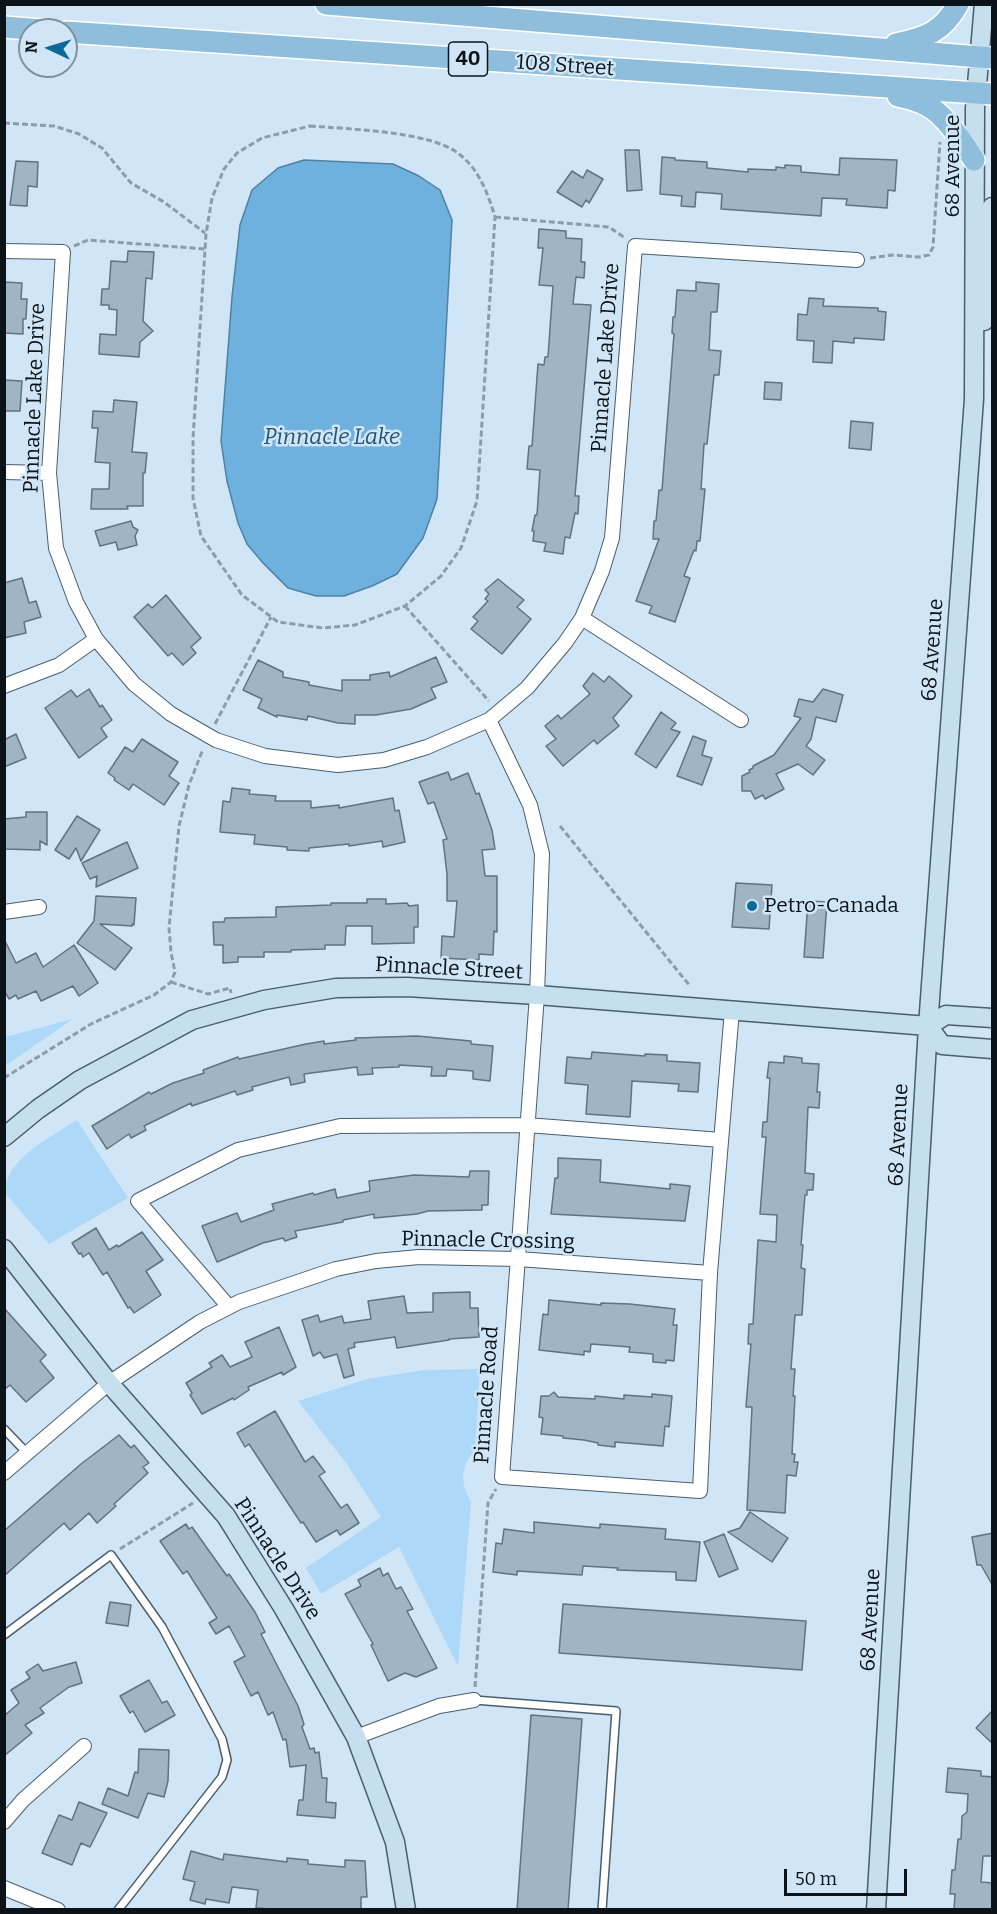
<!DOCTYPE html>
<html>
<head>
<meta charset="utf-8">
<style>
  body { margin:0 }
  #map { position:relative; width:997px; height:1914px; overflow:hidden; background:#d0e6f6; font-family:Bitter,serif }
  canvas { display:block }
  .frame { position:absolute; inset:0; border:6px solid #0b1218; pointer-events:none }
  .north { position:absolute; left:18px; top:18px; width:60px; height:60px; box-sizing:border-box; background:#d0e6f6; border:2px solid #81919d; border-radius:50%; rotate:274deg; font-size:16px; font-weight:700; line-height:24px; text-align:center; color:#0b1218 }
  .north::after { content:''; display:block; margin:auto; width:21px; height:27px; background:#0d6998; clip-path:polygon(50% 0,100% 100%,50% 72%,0 100%) }
  .scale { position:absolute; left:784px; top:1869px; width:123px; height:27px; box-sizing:border-box; border:3px solid #0b1218; border-top:0; padding-left:8px; font-size:18px; line-height:21px; white-space:nowrap; color:#0b1218; -webkit-text-stroke:4px #d0e6f6; paint-order:stroke }
</style>
</head>
<body>
<div id="map">
<canvas width="997" height="1914"></canvas>
<div class="frame"></div>
<div class="north">N</div>
<div class="scale">50 m</div>
</div>
<script>
const context = document.querySelector('canvas').getContext('2d');
context.lineJoin = 'round';
function fill(path, color) {
  context.fillStyle = color;
  context.fill(path, 'evenodd');
}
function strokePath(path, color, width, dash) {
  context.strokeStyle = color;
  context.lineWidth = width;
  context.lineCap = dash ? 'butt' : 'round';
  context.setLineDash(dash || []);
  context.stroke(path);
}
function label(font, color, halo, rows, align = 'center') {
  context.font = font + ' Bitter,serif';
  context.lineWidth = 5;
  context.setLineDash([]);
  context.textBaseline = 'middle';
  context.strokeStyle = halo;
  context.fillStyle = color;
  for (const [text, x, y, turn = 0] of rows) {
    context.save();
    context.translate(x, y);
    context.rotate((+turn || 0) * Math.PI / 180);
    context.textAlign = isNaN(turn) ? turn : align;
    if (halo) context.strokeText(text, 0, 0);
    context.fillText(text, 0, 0);
    context.restore();
  }
}
fill(new Path2D(`
  M73 1019 5 1066V1037Z
  M77 1120 128 1198 49 1244 5 1193C4 1159 53 1136 77 1120Z
  M480 1369 475 1450C460 1467 460 1482 471 1502L458 1666 399 1547 321 1594 306 1568 381 1517 346 1463 298 1401 367 1379 424 1370Z`), '#add8f7');
const water = new Path2D(`
  M304 160 393 164 419 176 440 190 452 220 437 499 423 538 397 574 372 586 344 596H316L288 588 263 563 247 544 238 523 227 481 221 441 232 297 240 225 252 190 278 168Z`);
fill(water, '#6eb1de');
strokePath(water, '#5081a3', 1.5);
const building = new Path2D(`
  M625 150H639L642 190 627 191Z
  M662 157 675 158V160L707 162V168L748 172V169L776 170V167L785 168V165L801 166V172L839 175 840 158 897 160 895 191 888 190 887 208 846 205 847 199 822 198 821 216 721 209 722 194 696 192 695 207 681 206 682 196 660 194Z
  M16 161 38 162 37 187 28 186 27 206 10 205Z
  M587 170 603 179 589 203 586 200 582 207 557 192 572 171 583 178Z
  M539 229 566 231V238L582 239 581 262H585L584 278 576 277 573 304 591 305 575 496H579L578 514 575 513 570 538 565 537 563 554 544 551 546 543 533 541 534 531H532L535 515H537L540 470 527 469 529 446H532L538 364 544 365 545 357H548L553 286 539 285 543 248H538Z
  M128 251 154 252 152 279 146 278 143 321 153 331 140 342 139 357 99 354 100 334 116 335 117 310 109 309V305H101L102 289H109L111 261 127 262Z
  M4 282 22 283 21 299H27L26 319H23V334L4 333Z
  M696 282 719 284 717 312H711L709 350 721 351 719 375H714L707 444H704L701 489H705L700 541H697L696 551 694 550 684 576 690 578 675 622 649 613 652 606 636 601 659 539H653L654 521H656L659 490H662L674 334 672 333 673 317H675L677 290 696 291Z
  M809 298 824 299 823 306 878 308V311L886 312 884 340 854 338V343L833 341 832 363 813 362 814 341 797 340 798 314 807 315Z
  M4 380 22 381 20 411H4Z
  M765 382 782 383 781 400 764 399Z
  M114 400 137 402 132 452 147 453 145 473H143V506H127L128 509H91L92 489H109L110 463 95 462 98 428H92L93 411 113 412Z
  M851 421 873 423 871 450 849 448Z
  M131 521 133 527 138 530 135 536 137 545 118 550 116 542 100 546 95 531Z
  M22 578 29 603 36 601 41 617 24 622 26 633 4 638V583Z
  M498 579 524 600 517 607 531 619 502 654 471 629 478 621 473 617 488 601 485 599 489 594 485 590Z
  M166 595 201 638 191 647 196 653 183 665 172 653 168 656 134 617 148 604 152 608Z
  M436 657 447 682 431 688 436 698 411 709 376 715H355V724L338 723 308 716 307 720 277 715V717L258 708 262 699 243 690 258 660 283 672V677L309 682V685L342 691V680H370V675L389 672 390 677Z
  M593 673 604 682 609 676 632 696 613 718 619 726 597 744 594 740 563 766 546 746 556 739 545 726 558 715 561 719 590 694 583 686Z
  M89 689 100 707 102 705 112 720 101 728 107 737 79 758 45 708 71 690 77 697Z
  M823 689 843 695 836 722 816 717 811 739 806 746 825 760 813 775 798 764 776 774 784 789 765 799 763 795 755 799 751 791H742V776L750 772 749 770 753 768V766L774 755 801 718 794 716 799 699 813 702Z
  M661 712 676 723 671 729 680 732 656 768 635 754Z
  M16 734 26 758 4 767V740Z
  M693 736 706 741 702 755 712 758 702 785 677 776Z
  M142 739 178 762 169 776 179 783 164 805 133 784 129 790 114 780 115 778 108 773 125 747 133 752Z
  M448 772 451 780 468 773 476 794 479 793 492 830 495 849 482 850 485 876H497V932L494 931 493 955 479 954V960L441 958 442 936 454 937 457 901H447V874L443 840 447 839 434 802 428 804 419 782Z
  M232 788 250 790 249 794 276 796 275 801H311V808L339 805V808L393 798 395 811 399 810 405 842 383 847 382 841 349 846V844L309 848V851L287 850V847L254 844 255 835 220 832 223 801 230 802Z
  M26 812H47V845L40 841V850L4 849V819L26 817Z
  M77 816 100 830 81 861 76 848 69 859 55 850Z
  M127 842 138 868 96 887 97 876 90 879 82 863Z
  M736 883 772 885 769 929 732 927Z
  M96 896 136 898 134 925 132 924V926L100 924 132 948 115 970 77 943 94 921Z
  M367 899H386V904L407 903 409 906 418 905V927H414V943L372 944V926H346L345 945H325V949L291 950V952H264V957H238V962L223 963V945H214L213 922H224L225 918 276 917V907L331 905V903H367Z
  M808 901 827 902 823 958 804 957Z
  M4 939 16 963 36 953 43 967 74 945 98 983 79 996 73 986 41 1001 36 991 18 999 16 995 9 999 4 990Z
  M417 1036 471 1041V1044L493 1046 490 1081 473 1079V1071L447 1069 446 1076H431L432 1067 399 1065V1067L372 1068 373 1074 358 1075 357 1067 304 1074 305 1082 291 1085 289 1077 252 1087 253 1090 237 1095 235 1091 192 1106 191 1103 144 1126 146 1130 131 1138 129 1134 107 1149 92 1126 149 1092 151 1094 173 1083 204 1073 203 1070 238 1057 239 1059 306 1044 324 1041V1044L356 1040 355 1038Z
  M592 1052 645 1056V1054L667 1055V1061L700 1063 698 1092 678 1091 679 1084 632 1081 630 1117 586 1114 588 1085 565 1083 567 1057 591 1059Z
  M784 1056 802 1058V1063L819 1064 817 1092H820L819 1108 808 1107 805 1173 814 1174 813 1190H807V1195H805L801 1245H803L801 1268 805 1269 802 1315H795L791 1369H795L793 1396H795L792 1454H795L794 1462H798L796 1476 787 1475 785 1513 747 1510 752 1407H746L751 1344H748L749 1324H753L758 1240 776 1242 777 1215 760 1214 766 1137H762L763 1122H767L770 1078H767L769 1062 784 1063Z
  M558 1158 601 1160 600 1182 670 1189V1184L690 1186 685 1221 551 1214 555 1178H558Z
  M470 1171H489L488 1205H482V1210L428 1211 417 1214 374 1218V1214L343 1220V1222L295 1231 297 1237 285 1241 283 1238 263 1243 217 1262 202 1226 237 1213 241 1222 274 1210 272 1204 313 1193 314 1195 335 1189 337 1198 370 1191 369 1181 414 1175 469 1177Z
  M96 1228 109 1250 117 1245 118 1247 142 1232 163 1260 146 1271 161 1295 134 1313 130 1307 128 1308 107 1272 103 1275 89 1253 83 1257 81 1253 79 1254 72 1243Z
  M470 1292V1308H478L479 1337 449 1339V1340L397 1348 395 1337 354 1343 355 1347 348 1349 354 1375 344 1378 337 1354 324 1358 320 1352 313 1356 302 1320 318 1315 320 1322 342 1316 344 1323 371 1319 368 1301 404 1296 407 1313 433 1312V1293Z
  M549 1300 601 1305V1303L630 1304 675 1309 673 1325H677L674 1361 666 1360V1363L653 1362V1354L629 1352 630 1347 591 1344 590 1352 584 1351V1355L539 1350 543 1314 548 1315Z
  M4 1308 46 1355 40 1361 54 1378 26 1402 10 1385 4 1390Z
  M279 1327 296 1367 283 1375 282 1372 248 1387 249 1390 234 1400 233 1398 202 1414 190 1395 192 1393 186 1383 212 1367 209 1363 222 1355 230 1367 252 1357 245 1342Z
  M554 1392 558 1397 595 1399V1396L624 1399V1395L652 1397V1394L672 1396 669 1427 665 1426 663 1446 615 1442V1447L598 1445V1443L584 1440 563 1438V1436L541 1434 543 1418 539 1417 541 1396H549Z
  M275 1411 305 1462 313 1456 325 1472 319 1476 341 1508 347 1504 359 1523 340 1535 337 1530 316 1542 303 1522 301 1523 249 1444 245 1447 237 1433Z
  M119 1435 131 1448 134 1445 149 1463 143 1467 148 1473 114 1504 116 1506 97 1523 89 1513 70 1530 64 1523 4 1576V1531L81 1464Z
  M750 1512 788 1538 772 1562 728 1532 740 1528Z
  M534 1522 600 1528V1524L666 1529 665 1539 700 1542 696 1581 676 1580V1572L617 1570 618 1568 583 1566 582 1575 517 1571V1575L493 1572 496 1543 502 1544 504 1529 534 1533Z
  M186 1524 189 1529 192 1527 227 1576 229 1574 255 1612 265 1632 261 1634 298 1706 304 1724 302 1727 310 1749 314 1748 315 1753 319 1752 322 1778H327L326 1802 336 1803 335 1818 297 1815 299 1800H303L306 1765 290 1767 286 1739 283 1740 273 1712 268 1715 258 1692 251 1696 234 1662 245 1656 229 1626 216 1634 209 1623 217 1618 187 1571 183 1574 160 1541Z
  M993 1533V1586L981 1565H977L972 1537Z
  M724 1534 738 1569 719 1577 704 1542Z
  M380 1568 383 1576 388 1573 396 1589 401 1587 413 1609 407 1611 437 1668 416 1677 405 1673 388 1681 371 1645 373 1644 345 1594 361 1586 358 1580Z
  M110 1602 131 1605 128 1626 106 1623Z
  M563 1604 806 1621 802 1670 559 1653Z
  M76 1662 82 1683 69 1687 40 1708 44 1713 25 1725 32 1733 4 1756V1716L19 1703 11 1690 30 1678 26 1672 38 1664 43 1671Z
  M149 1680 162 1703 167 1701 175 1715 145 1732 133 1711 130 1713 120 1696Z
  M993 1710V1744L976 1728Z
  M531 1715 582 1719 568 1910H517Z
  M139 1749 169 1750 168 1781 164 1797 148 1793 138 1818 102 1804 108 1788 128 1796 135 1772 138 1773Z
  M948 1768 981 1771V1776L993 1777V1856H983L981 1882 993 1883V1910H954L955 1894H950L952 1870H955L958 1839H961L962 1816 967 1812 968 1794 946 1792Z
  M79 1802 107 1813 90 1847 81 1843 72 1865 42 1853 59 1815 72 1820Z
  M191 1851 223 1860 224 1854 287 1862V1858L308 1860V1864L345 1867V1860L365 1861 367 1897H361V1910L271 1909 256 1908 258 1890 232 1887 229 1903 206 1899 205 1904 190 1900 195 1882 183 1879Z`);
fill(building, '#9fb5c4');
strokePath(building, '#5f7381', 1.5);
const lane = new Path2D(`
  M4 1429 27 1453
  M4 1635 111 1555 162 1627 222 1739 227 1760 222 1777 118 1910
  M474 1700 616 1711 602 1910`);
const street = new Path2D(`
  M4 251 63 252 49 473 56 548 76 602 96 639 134 684 171 714 216 740 265 756 338 765 384 760 427 747 489 720 527 688 565 643 582 618 602 571 612 538 635 246 857 260
  M4 472 49 473
  M582 618 741 720
  M4 686 59 665 96 639
  M489 720 530 805 542 854 537 995 502 1477 700 1491 710 1273 732 1010
  M4 912 39 907
  M229 1307 138 1201 238 1150 340 1126 527 1125 721 1140
  M4 1473 109 1383 200 1322 239 1302 336 1269 376 1261 419 1257 518 1259 710 1273
  M356 1737 439 1706 474 1700
  M4 1822 23 1800 84 1746
  M4 1888 58 1910`);
const secondary = new Path2D(`
  M984 321 987 306 992 207
  M928 1026 942 1045 992 1049
  M928 1026 946 1015 992 1018
  M4 1137 38 1109 80 1080 192 1020 264 1000 336 988 407 987 537 995 928 1026
  M4 1249 109 1383 226 1516 284 1609 356 1737 395 1842 406 1910
  M876 1910 928 1026 974 399 975 108 984 4`);
const primary = new Path2D(`
  M326 4 992 58
  M4 27 42 30
  M66 32 992 94
  M896 44C925 38 943 32 958 4
  M898 96C908 98 918 101 926 105 945 114 963 143 974 160`);
strokePath(lane, '#4a5d6b', 10);
strokePath(street, '#4a5d6b', 16);
strokePath(secondary, '#4a5d6b', 21);
strokePath(primary, '#fff', 24);
strokePath(new Path2D(`
  M4 123 54 126 79 134 102 148 131 183 164 202 205 233
  M310 126C347 129 431 131 459 154 479 169 488 194 495 217L477 501 461 548 441 576 405 606 355 625 323 628 278 622 242 595 201 536 193 498V439L206 234 212 198 224 169 237 153 262 138Z
  M495 217 609 227 625 238
  M74 246 88 240 205 249
  M870 258 892 255 919 257 929 255 933 247 940 142
  M405 606 489 701
  M215 724 271 617
  M560 826 690 986
  M171 982 208 994 230 988 231 993
  M4 1078 91 1024 154 995 171 982 175 972 171 952 169 928 179 826 189 785 203 749
  M120 1549 193 1503
  M475 1687 488 1503 496 1489`), '#8c9ca9', 3, [6, 3]);
strokePath(lane, '#fff', 7);
strokePath(street, '#fff', 14);
strokePath(secondary, '#c6dfee', 18);
strokePath(primary, '#8ebedc', 21);
for (const [x, y, r, color] of [
  [752,906,6,"#0d6998"]
]) {
  const dot = new Path2D();
  dot.arc(x, y, r, 0, 2 * Math.PI);
  context.fillStyle = color;
  context.fill(dot);
  strokePath(dot, '#d0e6f6', 2);
}
for (const [x, y, w] of [
  [468,59,39]
]) {
  const box = new Path2D();
  box.roundRect(x - w / 2, y - 17, w, 34, 4.5);
  context.fillStyle = '#d0e6f6';
  context.fill(box);
  strokePath(box, '#0b1218', 1.5);
}
label('bold 20px', '#0b1218', null, [
  ["40",468,59]
]);
label('21px', '#0b1218', '#d0e6f6', [
  ["108 Street",565,66,4],
  ["68 Avenue",953,166,-90],
  ["Pinnacle Lake Drive",606,358,-86],
  ["Pinnacle Lake Drive",35,398,-88],
  ["68 Avenue",933,650,-86],
  ["Pinnacle Street",449,969,3],
  ["68 Avenue",899,1135,-87],
  ["Pinnacle Crossing",488,1241,1],
  ["Pinnacle Road",487,1395,-86],
  ["Pinnacle Drive",277,1559,57],
  ["68 Avenue",871,1620,-87]
]);
label('21px', '#0b1218', '#d0e6f6', [
  ["Petro-Canada",764,906]
], 'left');
label('italic 22px', '#225574', '#d0e6f6', [
  ["Pinnacle Lake",332,438]
]);
</script>
</body>
</html>
